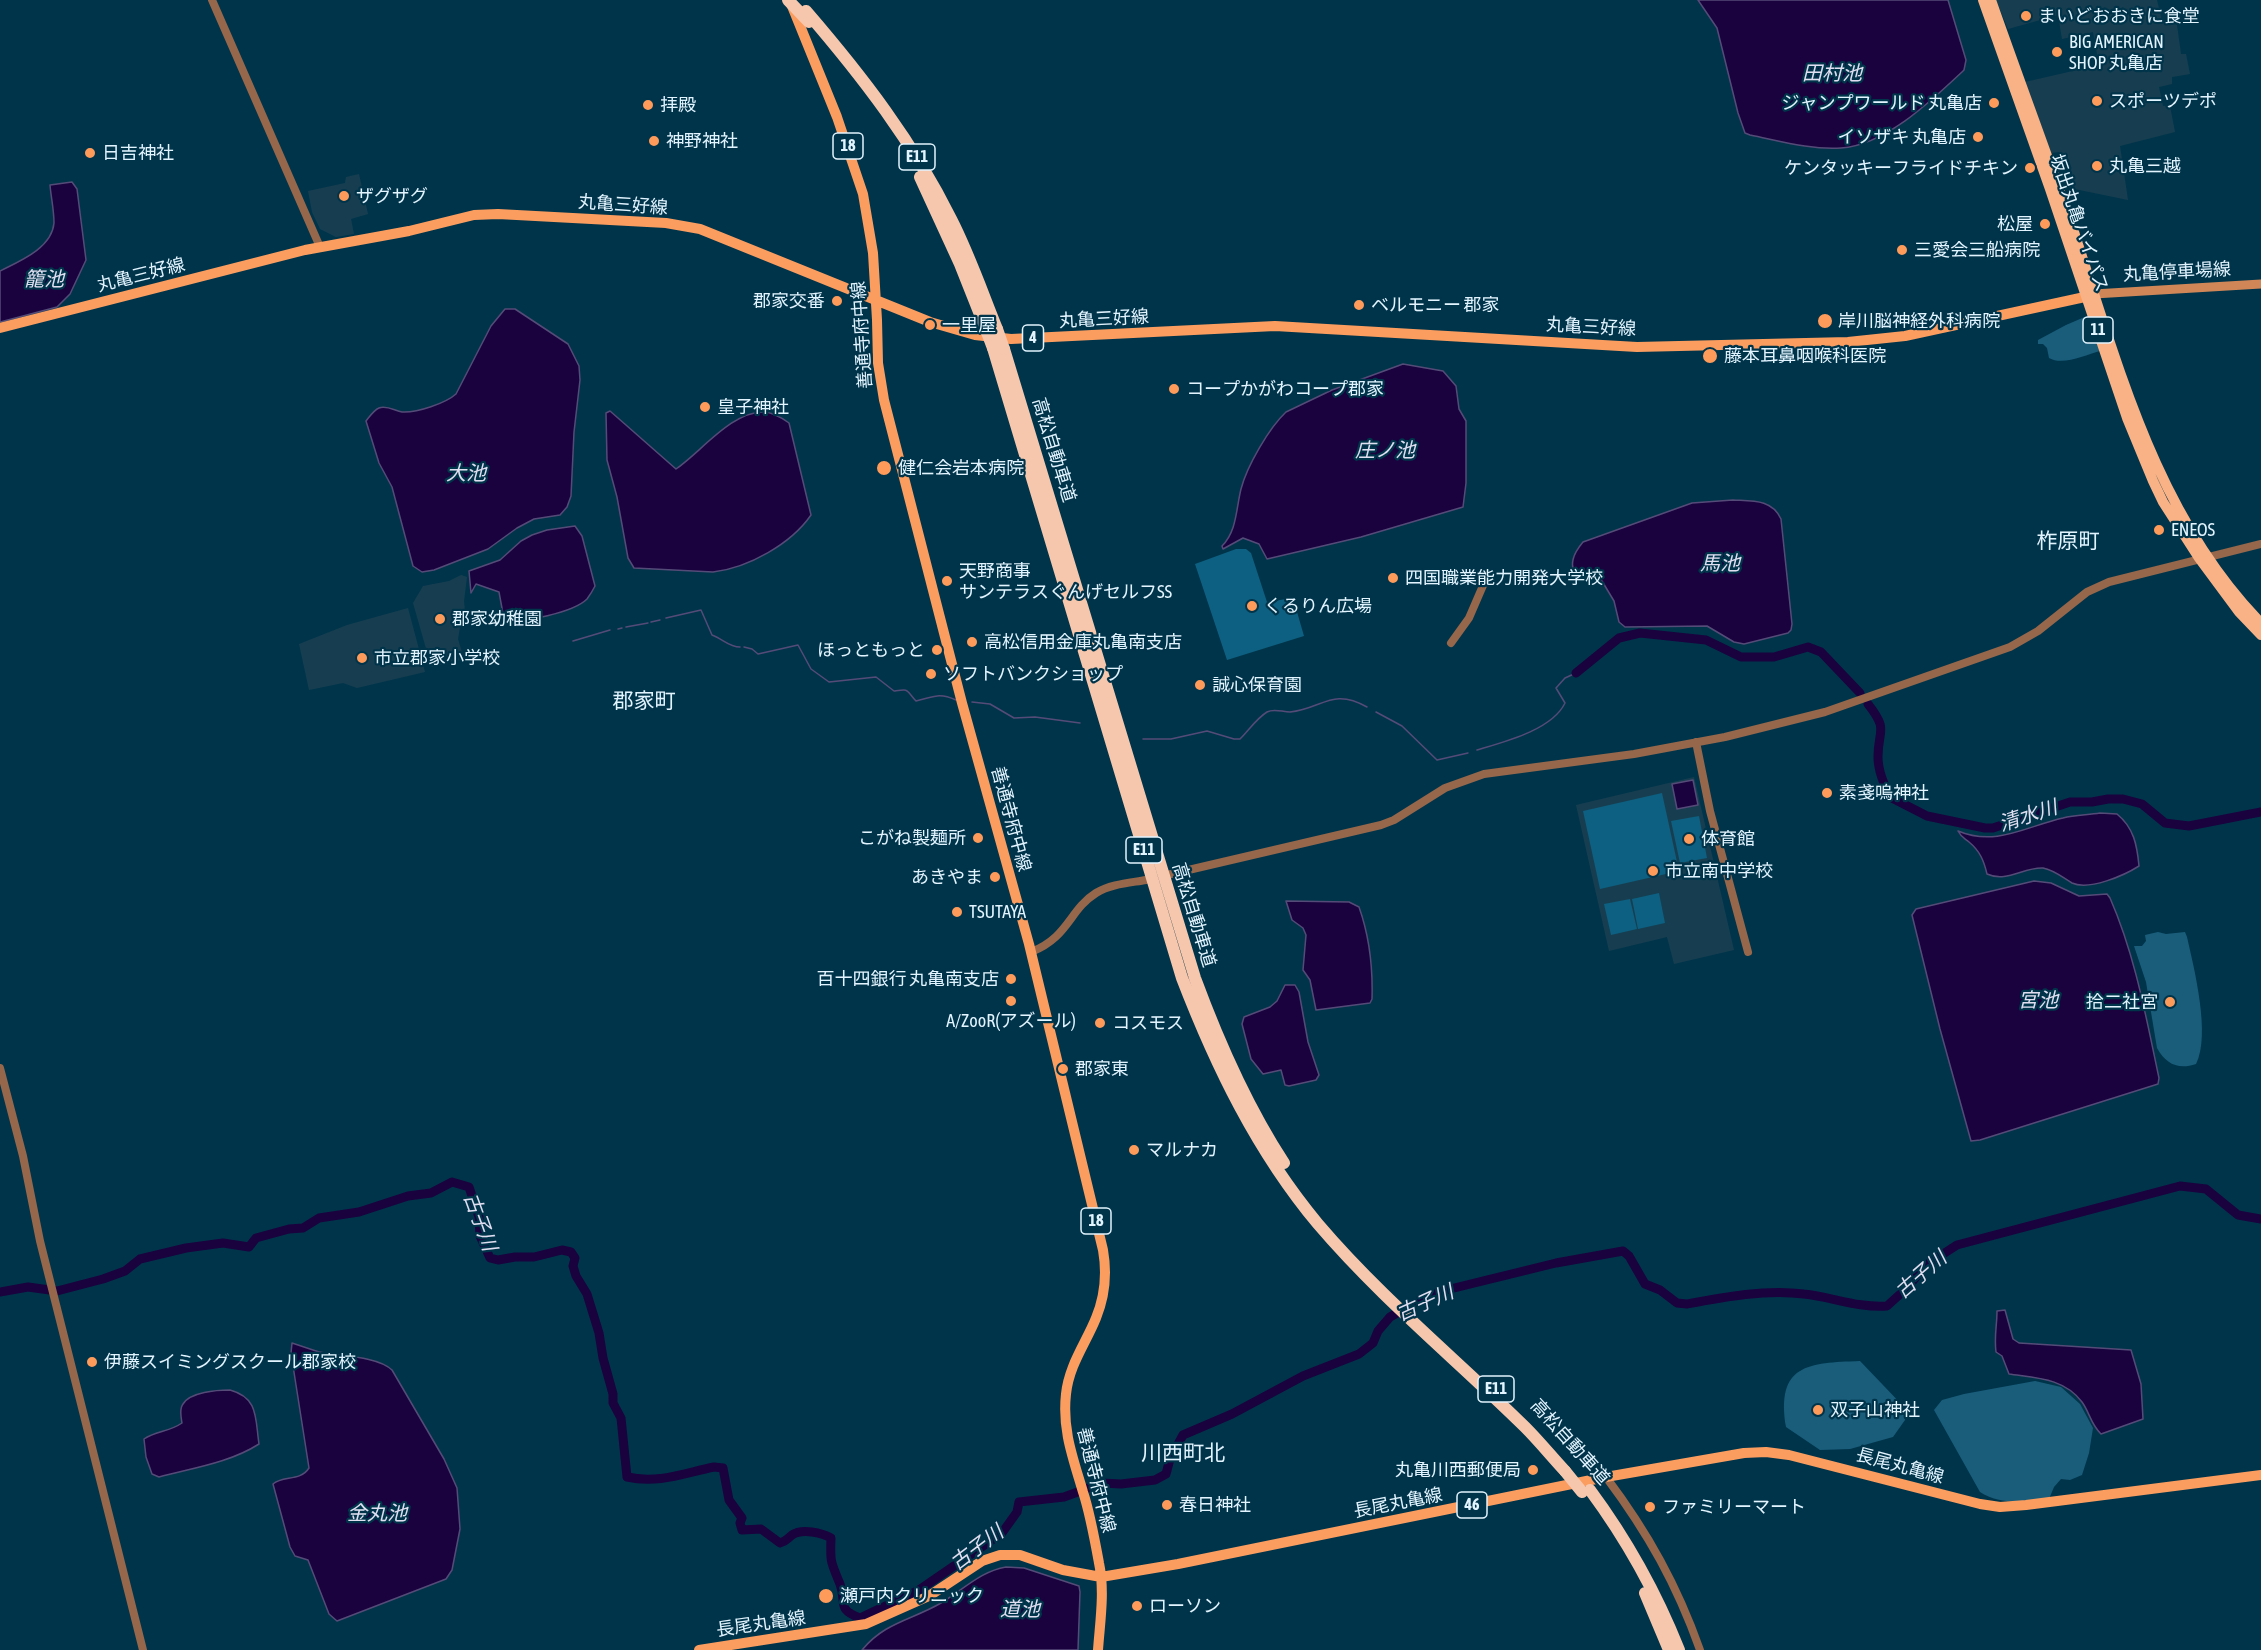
<!DOCTYPE html>
<html>
<head>
<meta charset="utf-8">
<style>
  body { margin:0 }
  canvas { display:block; background:#00344a }
</style>
</head>
<body>
<canvas width="2261" height="1650"></canvas>
<script>
const context = document.querySelector('canvas').getContext('2d');
context.lineJoin = 'round';
function fill(path, color) {
  context.fillStyle = color;
  context.fill(path, 'evenodd');
}
function strokePath(path, color, width, dash) {
  context.strokeStyle = color;
  context.lineWidth = width;
  context.lineCap = dash ? 'butt' : 'round';
  context.setLineDash(dash || []);
  context.stroke(path);
}
function label(font, color, halo, rows, align = 'center') {
  context.font = font + ' "Asap Condensed","Noto Sans JP",sans-serif';
  context.lineWidth = 4.5;
  context.setLineDash([]);
  context.textBaseline = 'middle';
  context.strokeStyle = halo;
  context.fillStyle = color;
  for (const [text, x, y, turn = 0] of rows) {
    context.save();
    context.translate(x, y);
    context.rotate((+turn || 0) * Math.PI / 180);
    context.textAlign = isNaN(turn) ? turn : align;
    if (halo) context.strokeText(text, 0, 0);
    context.fillText(text, 0, 0);
    context.restore();
  }
}
fill(new Path2D(`
  M1996 0H2157L2162 21 2176 18 2181 54H2186L2190 74 2172 77V84L2159 87 2163 106H2170L2175 132 2120 146 2128 200 2065 187 2064 174 2059 152 2051 153 2025 82 2099 65 2093 32 2062 39 2058 15 2008 29Z
  M359 174 368 214 351 219 354 234 336 237 320 229 312 212 308 191 345 183 346 177Z
  M461 575 467 577 464 601 465 612 461 621 458 639 464 659 433 667 431 666 413 603 423 586 449 581Z
  M408 608 425 672 357 688 343 683 309 690 299 644 347 625Z
  M1694 777 1734 950 1674 964 1667 937 1609 951 1576 805Z`), '#173e50');
fill(new Path2D(`
  M1236 549H1246L1251 553 1267 602 1293 598 1304 636 1227 660 1195 564Z
  M1662 793 1679 871 1600 889 1583 811Z
  M1699 816 1707 858 1680 863 1671 821Z
  M1659 893 1665 923 1638 929 1632 899Z
  M1630 899 1637 929 1611 935 1604 904Z`), '#0d6081');
fill(new Path2D(`
  M2087 316 2100 351C2085 355 2063 366 2049 358L2047 348 2043 344H2038V340L2066 325Z
  M2158 932 2166 934 2185 932 2187 937C2194 968 2211 1035 2196 1064 2178 1070 2166 1064 2157 1048L2146 982 2134 946H2142L2146 941 2145 935Z
  M1860 1361 1905 1408V1420L1893 1437 1850 1449 1820 1450 1786 1427C1776 1364 1808 1363 1860 1361Z
  M2035 1381 2061 1387 2080 1404 2093 1428 2089 1453 2082 1475 2070 1480 2061 1479 2054 1487 2049 1499C2026 1502 1999 1505 1980 1492L1934 1410 1942 1400 1964 1394Z`), '#195d7b');
const water = new Path2D(`
  M1698 0H1948L1966 60 1964 70C1932 100 1886 145 1841 148 1811 150 1780 141 1750 135L1745 133 1738 113 1717 28Z
  M72 182 77 189 86 260 70 294 57 307 0 322V271C20 261 52 248 54 223 54 210 51 197 50 185Z
  M505 309H515L568 344 579 366 580 380 574 432 571 496 567 507 560 515 534 519 517 528 488 549 434 570 422 572 413 566 392 487 379 463 366 421C370 416 374 410 379 408 387 405 395 411 402 412 417 413 446 403 456 394L491 326Z
  M1403 364 1443 371 1456 386 1459 409 1466 421V483L1463 507 1361 537 1267 559 1259 544 1243 538 1223 549 1222 546C1237 531 1236 509 1241 489 1247 466 1269 428 1286 412L1332 390Z
  M610 411 676 469C701 452 732 411 764 412 773 412 782 418 789 423L811 515C791 544 748 568 713 572L634 568 628 558 617 497 607 460 606 413Z
  M1733 500C1752 501 1772 499 1781 519L1792 624 1791 630 1788 633 1744 644 1734 642 1707 626 1625 627 1619 622 1614 601 1602 581 1576 578C1569 564 1573 554 1583 542L1692 503Z
  M575 526 582 536 595 586C593 590 590 595 587 599 574 612 522 624 504 619L499 592 476 584 471 593 469 571 500 560 521 541 532 535 547 530Z
  M1693 780 1698 805 1677 809 1672 784Z
  M2100 813 2117 814C2134 828 2137 845 2139 866 2125 875 2089 891 2072 883 2062 877 2054 870 2043 868 2023 867 2007 883 1987 874 1984 861 1980 851 1969 842 1964 838 1961 837 1958 831 1996 847 2027 826 2063 818 2075 815 2088 815 2100 813Z
  M2034 881 2051 883 2079 896 2107 894 2110 898C2135 955 2146 1017 2159 1078L2158 1084 1980 1140 1971 1141 1940 1029 1912 915 1916 909Z
  M1286 901 1349 902 1359 907C1370 938 1373 966 1372 999L1370 1003 1316 1010 1310 980 1303 970 1306 935 1303 928 1292 920Z
  M1285 985H1295L1299 992 1308 1042 1319 1075 1316 1080 1289 1086 1285 1085 1281 1070 1263 1074 1251 1059 1242 1024 1244 1017 1270 1007 1277 1001Z
  M2005 1310 2013 1339 2019 1343 2131 1350 2141 1384 2143 1419 2101 1434C2090 1423 2090 1413 2082 1402 2064 1378 2036 1378 2009 1374L2002 1356 1996 1352C1994 1336 1997 1326 1997 1311Z
  M292 1343C301 1346 310 1349 319 1352 338 1356 378 1356 392 1370L444 1459 457 1488 460 1529 452 1570 446 1579 337 1621 329 1614 308 1560 295 1556 290 1547 273 1484C283 1475 300 1482 309 1468L291 1353Z
  M230 1390C259 1398 255 1418 259 1444 229 1463 193 1468 159 1477L152 1474 146 1457 144 1439C156 1431 169 1432 182 1423 181 1417 179 1409 183 1404 190 1392 217 1390 230 1390Z
  M1006 1567 1024 1568 1079 1586 1080 1592 1078 1650H862C885 1622 912 1620 941 1603 963 1590 981 1571 1006 1567Z`);
fill(water, '#19023e');
strokePath(water, '#554b78', 1.5);
strokePath(new Path2D(`
  M666 618 701 610 712 635C723 639 729 647 740 647
  M651 622 660 620
  M626 627 648 623
  M618 629 622 628
  M573 641 610 630
  M744 647 752 649 758 654 798 645 811 669 829 682 876 677 894 691C910 689 905 689 916 701 934 697 938 692 956 700
  M972 702 990 704 1014 718 1035 717 1080 723
  M1376 712 1402 726 1437 760 1468 753
  M1143 739H1171L1207 731 1234 739H1240C1248 731 1257 718 1267 712 1274 708 1282 712 1290 712 1322 709 1332 687 1367 707
  M1477 750C1504 742 1552 730 1565 703L1556 688 1565 678 1576 673`), '#554b78', 1.5);
strokePath(new Path2D(`
  M1576 673 1619 638 1640 633 1706 640 1741 657H1774L1808 647 1821 652 1860 693
  M1868 704C1889 731 1878 729 1878 757 1878 771 1884 784 1890 797L1927 816 1985 828H1993L2070 802H2092L2108 799H2123L2142 804 2165 823 2189 826 2261 812
  M0 1292 28 1287 57 1291 103 1279 125 1271 140 1259 186 1248 223 1243 249 1247 256 1238 289 1229 303 1228 319 1218 359 1212 408 1196 431 1193 452 1182 469 1187 479 1217 480 1236 490 1258 498 1260 515 1257H534L562 1250 571 1252 575 1258 573 1266 576 1276 587 1294 599 1333 603 1358 613 1394V1403L621 1418 627 1477C658 1484 684 1473 714 1467L723 1468 729 1500 742 1518 740 1523 742 1530 761 1529 780 1543C787 1541 787 1539 792 1535 802 1528 822 1533 831 1538 830 1563 831 1562 840 1584 847 1603 836 1609 860 1618L919 1590 1002 1533 1017 1512 1019 1502 1064 1497 1102 1483 1121 1484 1155 1480 1166 1474 1170 1459 1183 1435 1232 1414 1303 1376 1359 1354 1373 1343 1378 1331 1390 1317 1413 1304 1442 1291 1556 1263 1623 1251 1629 1256 1645 1284 1660 1290 1677 1303 1687 1304C1724 1297 1766 1289 1804 1294 1832 1297 1858 1308 1887 1306L1908 1287 1926 1265 1957 1245 2180 1186 2206 1189 2238 1215 2261 1219`), '#19023e', 9);
strokePath(new Path2D(`
  M212 0 320 247
  M1451 643 1469 618 1488 574
  M1696 742 1710 811 1748 952
  M1167 875 1381 825 1394 820 1445 788 1484 774 1634 754 1725 737 1825 712 2010 647 2038 631 2087 592 2109 582 2261 544
  M1031 952C1069 937 1069 910 1096 893 1111 884 1129 883 1146 880
  M0 1068 23 1156 40 1241 143 1650
  M1606 1477C1648 1533 1677 1585 1700 1650`), '#96674b', 8);
strokePath(new Path2D(`
  M2094 294 2261 284`), '#d08657', 9);
strokePath(new Path2D(`
  M792 6 837 117 863 194 873 253 877 320 878 363 884 400 962 703 1029 944 1103 1250C1107 1273 1105 1296 1096 1318 1086 1343 1069 1365 1066 1394 1062 1430 1073 1458 1083 1492 1090 1513 1095 1541 1099 1563 1105 1591 1100 1622 1098 1650
  M0 328 305 250 409 231 474 215 498 214 666 223 700 229 930 322 975 335 1011 339 1275 326 1637 347 1848 342 1905 336 2094 295
  M699 1650 866 1624 929 1596 982 1561 1000 1555H1020L1063 1570 1101 1577 1178 1564 1606 1477 1744 1453 1766 1452 1789 1455 1980 1504 2000 1507 2026 1505 2261 1475`), '#fc9d60', 10);
strokePath(new Path2D(`
  M1983 0 2050 189 2127 418 2153 481 2163 502 2199 558 2239 612 2261 635
  M1991 0C2018 77 2047 154 2074 232 2119 368 2157 517 2261 623`), '#f9b286', 10);
strokePath(new Path2D(`
  M806 11C862 76 913 142 951 219 969 254 982 292 997 329
  M920 177 960 264 985 327
  M993 348 1182 978C1216 1066 1257 1151 1318 1224 1381 1298 1456 1359 1525 1427 1539 1441 1552 1457 1565 1471
  M1004 349 1195 978C1219 1043 1246 1105 1284 1163
  M1590 1490C1627 1540 1656 1592 1679 1650
  M1645 1593 1669 1650`), '#f6c7ac', 12);
strokePath(new Path2D(`
  M788 0 809 22
  M985 327 993 348
  M997 329 1004 349
  M1565 1471 1582 1492`), '#f6c7ac', 12);
for (const [x, y, r, color] of [
  [2026,16,6,"#ff9b5a"],
  [2057,52,6,"#ff9b5a"],
  [2097,101,6,"#ff9b5a"],
  [1994,103,6,"#ff9b5a"],
  [648,105,6,"#ff9b5a"],
  [1978,137,6,"#ff9b5a"],
  [654,141,6,"#ff9b5a"],
  [90,153,6,"#ff9b5a"],
  [2097,166,6,"#ff9b5a"],
  [2030,168,6,"#ff9b5a"],
  [344,196,6,"#ff9b5a"],
  [2045,224,6,"#ff9b5a"],
  [1902,250,6,"#ff9b5a"],
  [837,301,6,"#ff9b5a"],
  [1359,305,6,"#ff9b5a"],
  [1825,321,8,"#ff9b5a"],
  [930,325,6,"#ff9b5a"],
  [1710,356,8,"#ff9b5a"],
  [1174,389,6,"#ff9b5a"],
  [705,407,6,"#ff9b5a"],
  [884,468,8,"#ff9b5a"],
  [2159,530,6,"#ff9b5a"],
  [1393,578,6,"#ff9b5a"],
  [947,581,6,"#ff9b5a"],
  [1252,606,6,"#ff9b5a"],
  [440,619,6,"#ff9b5a"],
  [972,642,6,"#ff9b5a"],
  [937,650,6,"#ff9b5a"],
  [362,658,6,"#ff9b5a"],
  [931,674,6,"#ff9b5a"],
  [1200,685,6,"#ff9b5a"],
  [1827,793,6,"#ff9b5a"],
  [978,838,6,"#ff9b5a"],
  [1689,839,6,"#ff9b5a"],
  [1653,871,6,"#ff9b5a"],
  [995,877,6,"#ff9b5a"],
  [957,912,6,"#ff9b5a"],
  [1011,979,6,"#ff9b5a"],
  [1011,1001,6,"#ff9b5a"],
  [2170,1002,6,"#ff9b5a"],
  [1100,1023,6,"#ff9b5a"],
  [1063,1069,6,"#ff9b5a"],
  [1134,1150,6,"#ff9b5a"],
  [92,1362,6,"#ff9b5a"],
  [1818,1410,6,"#ff9b5a"],
  [1533,1470,6,"#ff9b5a"],
  [1167,1505,6,"#ff9b5a"],
  [1650,1507,6,"#ff9b5a"],
  [826,1596,8,"#ff9b5a"],
  [1137,1606,6,"#ff9b5a"]
]) {
  const dot = new Path2D();
  dot.arc(x, y, r, 0, 2 * Math.PI);
  context.fillStyle = color;
  context.fill(dot);
  strokePath(dot, '#00344a', 2);
}
for (const [x, y, w] of [
  [848,146,30],
  [917,157,36],
  [2098,330,30],
  [1033,338,21],
  [1144,850,36],
  [1096,1221,30],
  [1496,1389,36],
  [1472,1505,30]
]) {
  const box = new Path2D();
  box.roundRect(x - w / 2, y - 13, w, 26, 4.5);
  context.fillStyle = '#00344a';
  context.fill(box);
  strokePath(box, '#e2f4ff', 1.5);
}
label('bold 16px', '#e2f4ff', null, [
  ["18",848,146],
  ["E11",917,157],
  ["11",2098,330],
  ["4",1033,338],
  ["E11",1144,850],
  ["18",1096,1221],
  ["E11",1496,1389],
  ["46",1472,1505]
]);
label('18px', '#e2f4ff', '#00344a', [
  ["まいどおおきに食堂",2038,16],
  ["BIG AMERICAN",2069,42],
  ["SHOP 丸亀店",2069,63],
  ["スポーツデポ",2109,101],
  ["ジャンプワールド 丸亀店",1982,103,"right"],
  ["拝殿",660,105],
  ["イソザキ 丸亀店",1966,137,"right"],
  ["神野神社",666,141],
  ["日吉神社",102,153],
  ["丸亀三越",2109,166],
  ["ケンタッキーフライドチキン",2018,168,"right"],
  ["ザグザグ",356,196],
  ["松屋",2033,224,"right"],
  ["三愛会三船病院",1914,250],
  ["郡家交番",825,301,"right"],
  ["ベルモニー 郡家",1371,305],
  ["岸川脳神経外科病院",1838,321],
  ["一里屋",942,325],
  ["藤本耳鼻咽喉科医院",1724,356],
  ["コープかがわコープ郡家",1186,389],
  ["皇子神社",717,407],
  ["健仁会岩本病院",898,468],
  ["ENEOS",2171,530],
  ["天野商事",959,571],
  ["サンテラスぐんげセルフSS",959,592],
  ["四国職業能力開発大学校",1405,578],
  ["くるりん広場",1264,606],
  ["郡家幼稚園",452,619],
  ["高松信用金庫丸亀南支店",984,642],
  ["ほっともっと",925,650,"right"],
  ["市立郡家小学校",374,658],
  ["ソフトバンクショップ",943,674],
  ["誠心保育園",1212,685],
  ["素戔嗚神社",1839,793],
  ["こがね製麺所",966,838,"right"],
  ["体育館",1701,839],
  ["市立南中学校",1665,871],
  ["あきやま",983,877,"right"],
  ["TSUTAYA",969,912],
  ["百十四銀行 丸亀南支店",999,979,"right"],
  ["拾二社宮",2158,1002,"right"],
  ["A/ZooR(アズール)",1011,1021,"center"],
  ["コスモス",1112,1023],
  ["郡家東",1075,1069],
  ["マルナカ",1146,1150],
  ["伊藤スイミングスクール郡家校",104,1362],
  ["双子山神社",1830,1410],
  ["丸亀川西郵便局",1521,1470,"right"],
  ["春日神社",1179,1505],
  ["ファミリーマート",1662,1507],
  ["瀬戸内クリニック",840,1596],
  ["ローソン",1149,1606]
], 'left');
label('18px', '#e2f4ff', '#00344a', [
  ["丸亀三好線",623,205,4],
  ["坂出丸亀バイパス",2079,223,71],
  ["丸亀停車場線",2177,272,-3],
  ["丸亀三好線",141,275,-14],
  ["丸亀三好線",1104,319,-3],
  ["丸亀三好線",1591,327,3],
  ["善通寺府中線",862,335,-94],
  ["高松自動車道",1054,450,73],
  ["善通寺府中線",1011,819,75],
  ["高松自動車道",1194,915,73],
  ["高松自動車道",1570,1442,48],
  ["長尾丸亀線",1900,1466,15],
  ["善通寺府中線",1096,1480,76],
  ["長尾丸亀線",1398,1503,-11],
  ["長尾丸亀線",761,1624,-8]
]);
label('italic 20px', '#e0def1', '#00344a', [
  ["田村池",1832,74],
  ["籠池",44,280],
  ["庄ノ池",1385,451],
  ["大池",466,474],
  ["馬池",1720,564],
  ["清水川",2028,816,-18],
  ["宮池",2038,1001],
  ["古子川",480,1222,70],
  ["古子川",1921,1275,-41],
  ["古子川",1425,1303,-24],
  ["金丸池",377,1514],
  ["古子川",977,1548,-37],
  ["道池",1020,1610]
]);
label('21px', '#e2f4ff', '#00344a', [
  ["柞原町",2068,541],
  ["郡家町",644,701],
  ["川西町北",1183,1453]
]);
</script>
</body>
</html>
